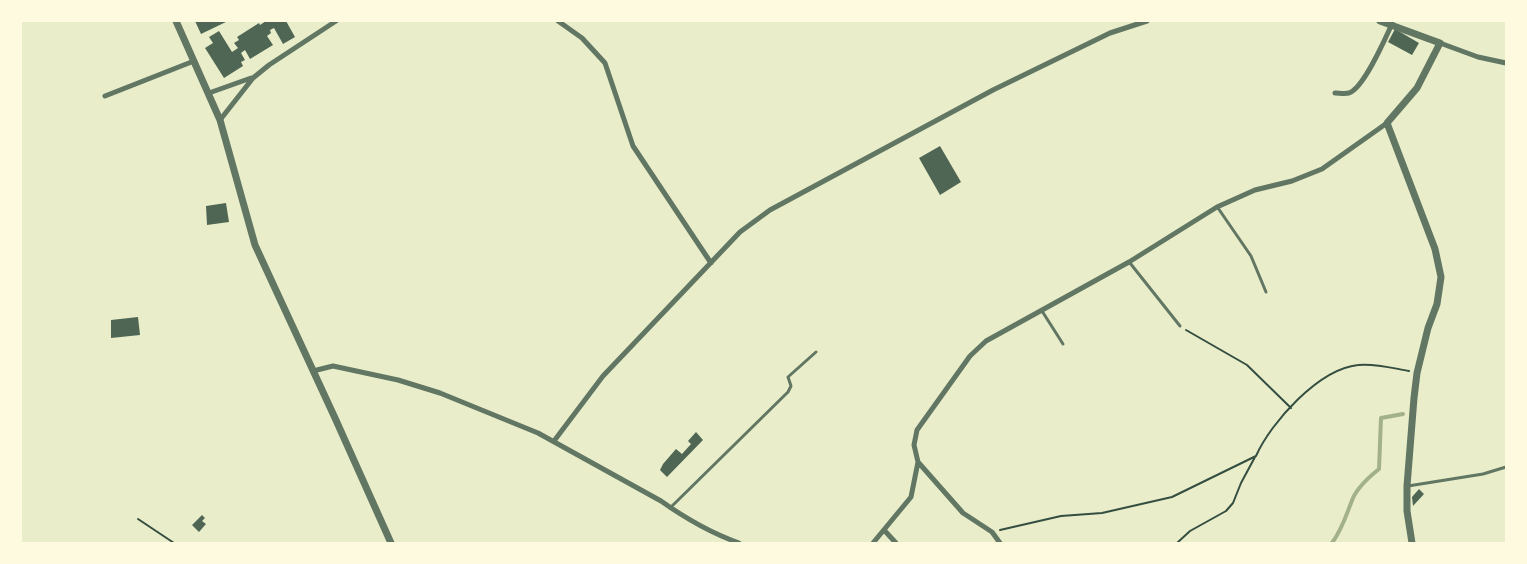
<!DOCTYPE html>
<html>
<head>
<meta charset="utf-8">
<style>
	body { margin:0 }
	#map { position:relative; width:1527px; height:564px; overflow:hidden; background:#e9edc9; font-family:"Nunito Sans",sans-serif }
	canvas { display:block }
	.frame { position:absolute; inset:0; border:22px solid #fefae0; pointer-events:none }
</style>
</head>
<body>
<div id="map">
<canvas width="1527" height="564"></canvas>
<div class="frame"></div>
</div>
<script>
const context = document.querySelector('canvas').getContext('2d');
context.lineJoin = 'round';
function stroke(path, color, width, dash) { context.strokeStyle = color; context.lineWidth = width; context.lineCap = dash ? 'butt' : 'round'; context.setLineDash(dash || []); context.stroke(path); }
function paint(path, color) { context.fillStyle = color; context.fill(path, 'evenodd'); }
stroke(new Path2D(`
	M1332,543c11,-15 14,-28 21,-45 5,-11 16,-21 26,-29l2,-51 22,-4`), '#a3b18a', 4);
paint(new Path2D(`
	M195,21h33l-27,13z
	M266,21h20l9,16 -12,7 -9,-16 -4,2 1,3 -4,3 6,9 -23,14 -5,-9 -4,3 4,7 -4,2 2,4 -19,12 -19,-30 8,-5 -4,-6 10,-6 13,21 6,-4 -4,-5 5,-3 -2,-3 22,-14 1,2z
	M1395,29l24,14 -7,12 -24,-13z
	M940,146l21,36 -21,13 -21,-37z
	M226,203l3,19 -22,3 -1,-19z
	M138,317l2,18 -29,3v-18z
	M696,432l7,8 -36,37 -7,-7 3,-6 13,-15 6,5 9,-10 -3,-3z
	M1419,489l5,5 -11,12 -1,-9z
	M202,515l3,3 -3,3 4,3 -7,8 -7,-7z`), '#4f6655');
stroke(new Path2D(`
	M1186,330l61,35 44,43
	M138,519l36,24
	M1000,530l61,-14 41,-3 70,-16 84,-41c15,-34 63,-87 102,-91 16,-2 34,3 51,6
	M197,543h10
	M1177,543l13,-12 36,-20 7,-8 8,-20 14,-26`), '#344e41', 2);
stroke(new Path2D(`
	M1218,208l33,48 15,36
	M1130,263l50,63
	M1042,311l21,33
	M1408,486l75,-12 23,-7
	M670,508l118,-116 3,-6 -3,-9 28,-25`), '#617663', 3);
stroke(new Path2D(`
	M558,21l24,17 23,25 28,83 78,117
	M1440,43l38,14 28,6
	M209,93l42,-15
	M1335,93c4,0 10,1 14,0 15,-5 36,-54 43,-69
	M105,96l89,-35
	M220,120l33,-42 16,-13 67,-44
	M313,371l20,-5 65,14 42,13 98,40 123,68c24,17 50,32 78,42
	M554,441l49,-65 137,-144 30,-22 223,-120 117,-57 37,-12
	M918,462l45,51 29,19 8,11
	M884,530l12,13
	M873,543l38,-46 7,-35 -4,-17 3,-15 53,-74 16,-15 143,-79 88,-55 38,-17 37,-9 30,-12 65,-46`), '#617663', 5);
stroke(new Path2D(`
	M176,21l44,99 35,125 80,173 56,125
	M1380,21l60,22 -23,45 -30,35 48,126 6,28 -4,27 -9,24 -11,45 -3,25 -7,88v25l5,32`), '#617663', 7);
</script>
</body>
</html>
